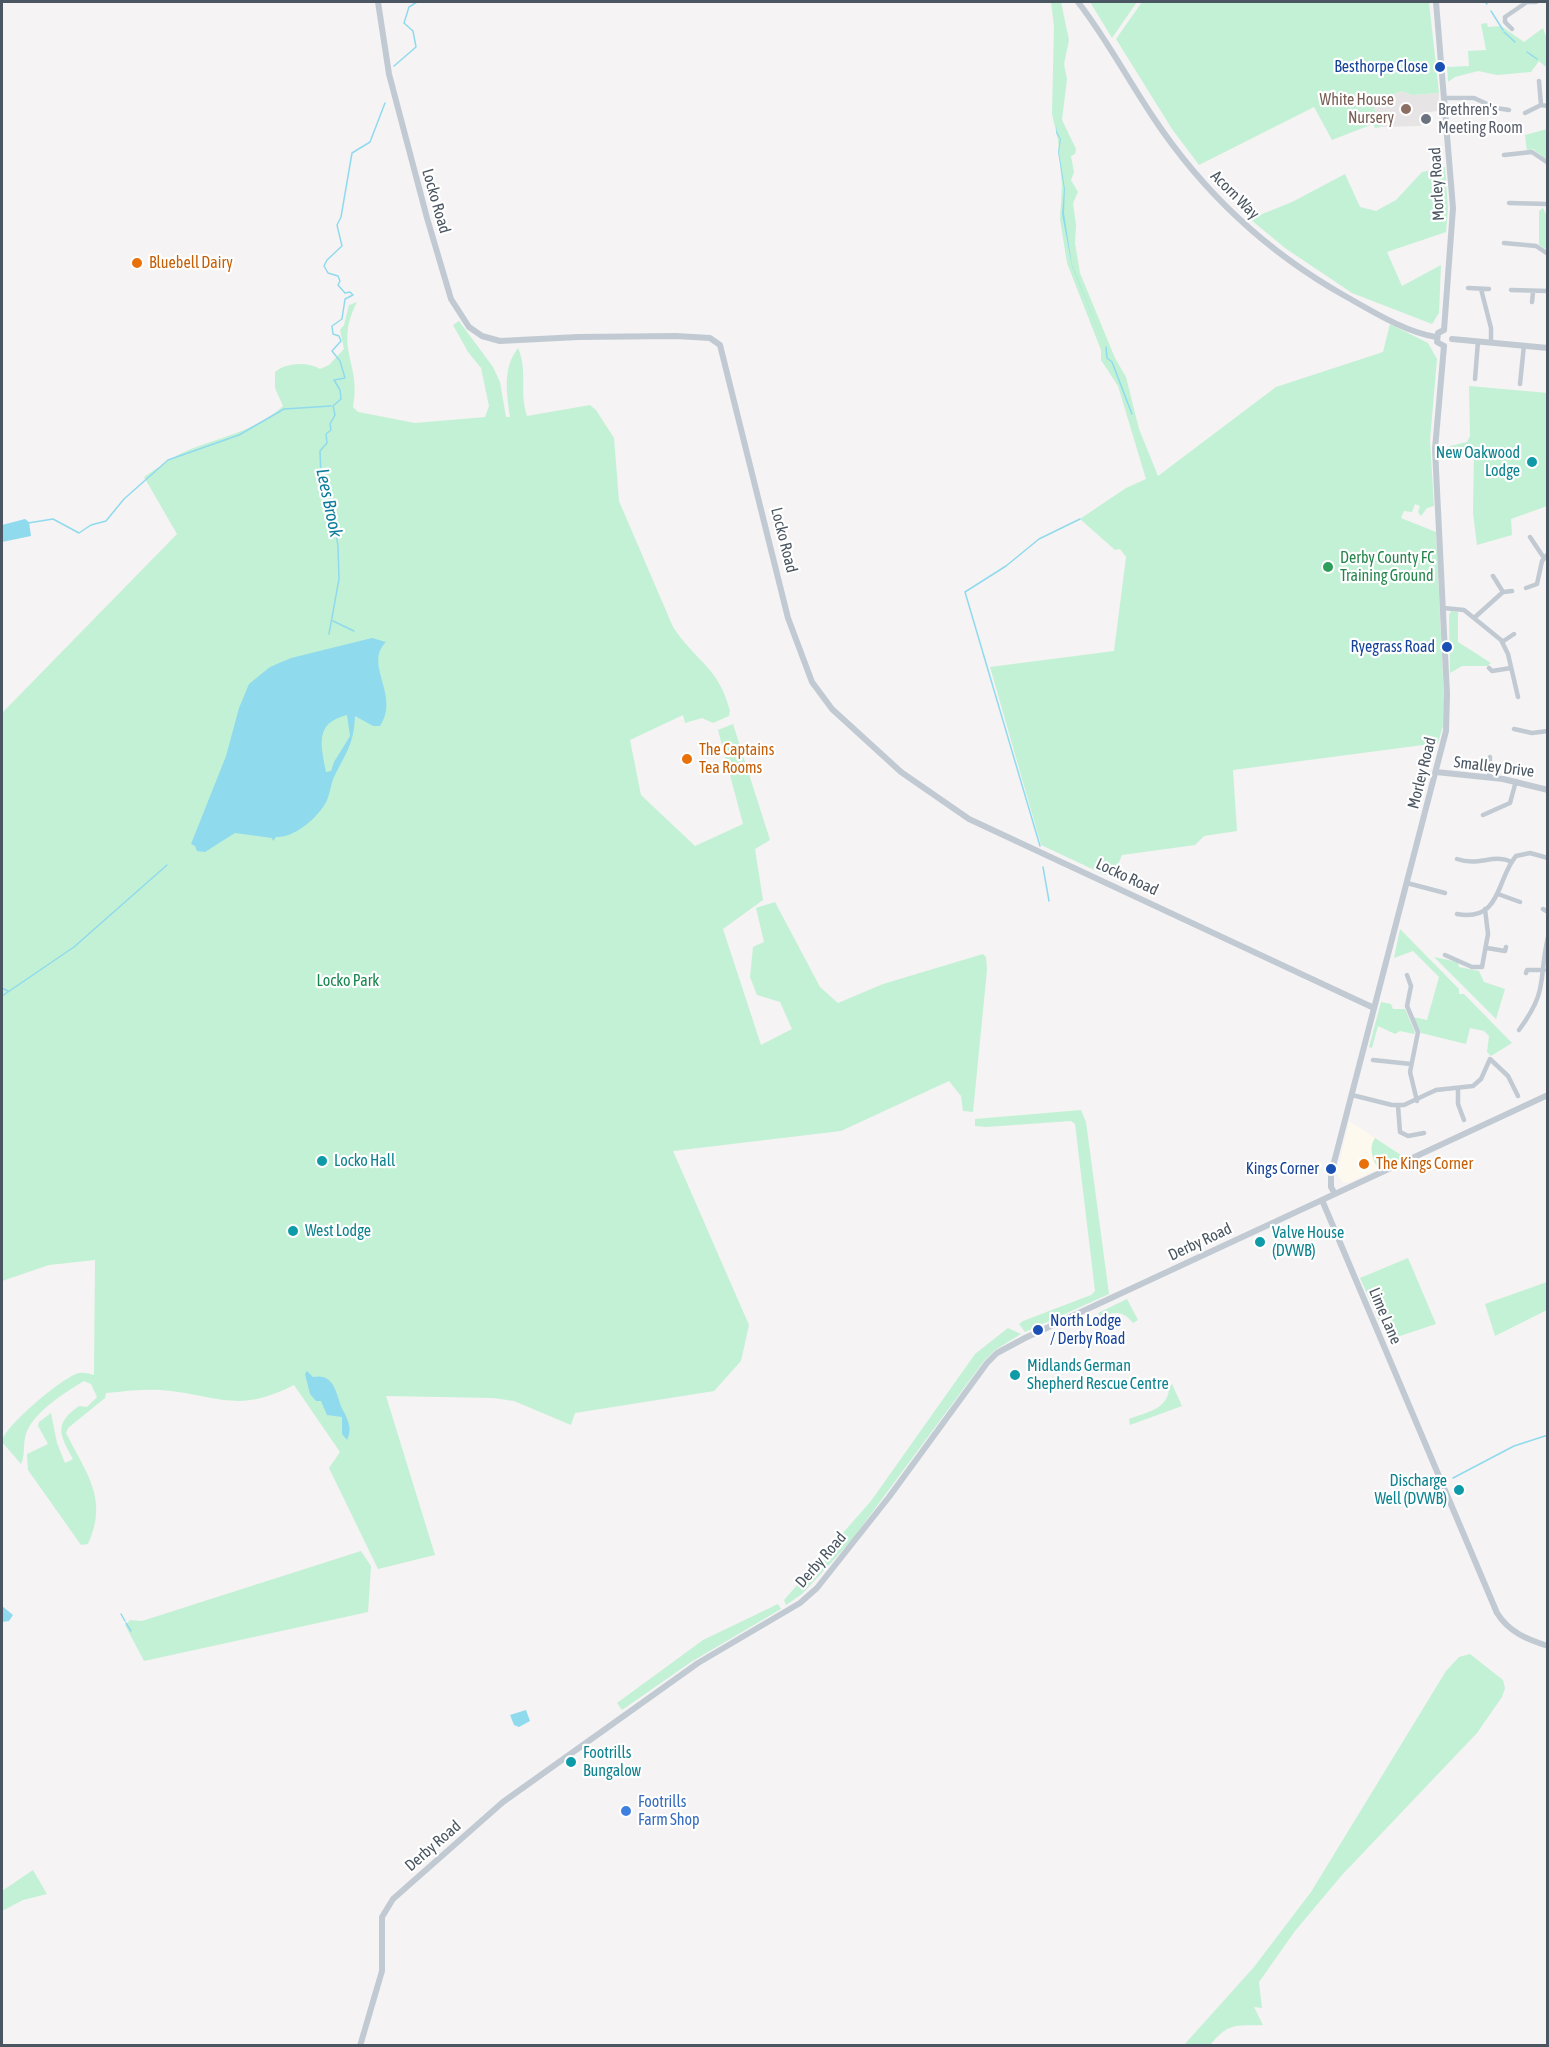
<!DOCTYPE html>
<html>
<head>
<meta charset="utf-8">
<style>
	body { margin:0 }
	#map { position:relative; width:1549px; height:2047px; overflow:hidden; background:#f5f3f3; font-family:"Asap Condensed",sans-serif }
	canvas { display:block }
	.frame { position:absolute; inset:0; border:3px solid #4a5661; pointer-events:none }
</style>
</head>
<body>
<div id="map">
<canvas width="1549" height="2047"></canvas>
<div class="frame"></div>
</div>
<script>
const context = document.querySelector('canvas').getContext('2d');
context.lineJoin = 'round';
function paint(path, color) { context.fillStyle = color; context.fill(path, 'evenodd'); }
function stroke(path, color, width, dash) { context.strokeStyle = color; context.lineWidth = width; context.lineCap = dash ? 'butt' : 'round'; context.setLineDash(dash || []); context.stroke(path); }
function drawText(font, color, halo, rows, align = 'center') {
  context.font = font + ' "Asap Condensed",sans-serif'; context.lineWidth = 4.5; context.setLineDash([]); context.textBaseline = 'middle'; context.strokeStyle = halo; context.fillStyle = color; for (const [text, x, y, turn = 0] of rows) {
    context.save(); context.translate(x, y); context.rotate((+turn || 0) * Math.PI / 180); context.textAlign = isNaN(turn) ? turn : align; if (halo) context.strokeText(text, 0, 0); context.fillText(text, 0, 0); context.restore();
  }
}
paint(new Path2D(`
	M1349,1121l55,36 -56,26 -6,-1 -5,-9z`), '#fdf9ef');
paint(new Path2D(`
	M1402,91l10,4 27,-2 -1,18 -15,2 -3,5 1,8 -40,1 -9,-25z`), '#e6e4e5');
paint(new Path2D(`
	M1051,2h10l8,38 -5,24 3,15 -5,41 14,29 -1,5 -4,2 3,16 -3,8 7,12 -5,11 3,22 -1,18 5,30 35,85 11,19 13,52 19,47 118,-89 107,-35 7,-28 38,19 9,16 -7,81 4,66 -7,2 -6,8 -3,-4 2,-6 -5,-2 -3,8 -8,-1 -3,7 35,14 9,187 -7,24 -205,27 4,61 -33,5 -9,9 -73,10 -5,12 -12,8 -64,-30 -51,-178 124,-16 12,-94 -6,-8 -5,1 -35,-31 46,-31 20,-9 -28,-93 -17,-26v-10l-34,-87 -7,-44 2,-33 -4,-46 -6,-26 2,-87z
	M1090,2h47l-25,36z
	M1142,2h287l10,91 -27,2 -10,-4 -30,11 9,25 -6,1 -2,-4 -41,16 -18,-33 -115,58 -27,-36 -56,-90z
	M1487,23l1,4 13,-1 23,16 19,-14 4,12v28l-8,-7 -8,11 -34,3 -19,-4 -23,6 -7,5 -1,-15 22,-1 -1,-15 18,-1 -5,-26z
	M1546,110h1v50l-14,-11 -6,2 -2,-16 22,-6z
	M1445,167l3,42 -2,23 -59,20 15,34 39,-21 -2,48 -7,11 -80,-31 -67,-45 -35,-29 42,-17 53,-28 15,33 16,4 20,-11 26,-28z
	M1543,208l4,8v34l-8,-5v-34z
	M357,302c-24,47 5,61 -4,105l5,5 57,11 70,-6 4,-11 -8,-38 -13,-16 -15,-27 6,-4 34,46 7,15 6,35h4c-3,-24 -8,-48 8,-69 10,23 1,44 9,68l63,-11 6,5 18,28 5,63 54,126c22,34 46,40 57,84l-1,5 -16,7 -11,-5 -17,5 -2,-8 -53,25 11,55 54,51 48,-22 -25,-94 15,-6 37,116 -15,9 8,51 -40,29 38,116 31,-16 -12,-27 -23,-7 -7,-18 3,-30 11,-5 -8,-34 19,-6 45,85 18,16 45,-19 100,-30 3,3 1,13 -14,142 -10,-1 -2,-15 -12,-15 -108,50 -168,20 76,174 -8,36 -27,30 -139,22 -4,12 -57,-24 -21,-3 -107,-2 49,159 -57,14 -49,-101 11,-16 -46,-67c-54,27 -69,13 -123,6 -22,-3 -43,0 -65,2l-1,5 -37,30 -2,5c20,40 43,66 22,111l-7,1 -53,-75 -1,-16 21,-10 -10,-18 1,-4 12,-9 6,30 8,20 8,-4c-13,-24 -20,-35 6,-53l8,1 10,-10 -6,-13 -7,-3c-20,12 -47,29 -57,50 -5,11 -1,23 -6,33l-19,-22c0,-14 62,-66 77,-69 5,-1 11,1 15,2l1,-115 -46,5 -47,16v-568l175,-179 -33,-57c11,-7 21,-15 32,-21 35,-18 77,-22 107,-50l-8,-18v-16c10,-9 32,-11 45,-3l9,-4 15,-16 -4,-19 4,-5 5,-20z
	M1469,386l79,7 -1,113 -36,13 1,16 -35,10 -4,-32 1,-62h-25l1,-5 17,-4 3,-6z
	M1451,611l7,1v30l33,21 -4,3h-25l-12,7 -1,-58z
	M1400,929l59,60v5h5l48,49 -21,13 -4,-4 2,-16 -5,-5 -14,-3 -4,16 -45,-11 -8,-16 14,3 12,-43 -26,-26 -19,7z
	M1434,957l24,5 1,5 20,4 5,11 21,7 -9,30z
	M1381,1002l10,2 2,5h12l10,23 -1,2 -14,-3 -5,3 -17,-8 -6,22 -3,-1z
	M1081,1110l5,12 23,172 -84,38 -6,-8 4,-3 68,-26 4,-4 -20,-167 -4,-3 -85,6 -11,-1v-7z
	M1375,1138l29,19 -26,12c-5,-10 -10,-21 -3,-31z
	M1408,1258l28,66 -48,16 -28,-62z
	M1547,1282v28l-52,26 -10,-32z
	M1127,1299l11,21 -5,3c-10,-13 -18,-11 -33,-7l-2,-3z
	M1008,1328l13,6 -26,16 -11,11 -133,180 -49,53 -16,11 -2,-5 87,-99 104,-147z
	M1172,1384l10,22 -52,19 -1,-6c18,-7 40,-10 40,-32z
	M361,1551l10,15 -3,46 -224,49 -19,-36 5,-5 12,1z
	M778,1604l3,5 -90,53 -69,48 -5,-7 86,-63z
	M1470,1654l33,26 2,8 -3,9 -25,36 -135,142 -47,56 -36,51 3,26 -8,-1 9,18c-28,1 -34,-3 -53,20h-26l70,-78 57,-75 135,-221 13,-14z
	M33,1870l14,24 -24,6 -21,11v-20z`), '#c3f1d5');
paint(new Path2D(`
	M1057,126v6l4,7 -2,13 6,37 -1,24 8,52 33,82 -33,-81 -10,-52 2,-25 -6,-37 2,-13 -4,-6z
	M25,519l4,3 2,14 -29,6v-17z
	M372,638l14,4c-23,22 15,54 -6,84h-7l-18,-10c-1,28 -9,37 -21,61 -4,9 -4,19 -9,27 -9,15 -31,34 -49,33l-3,4 -1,-3 -37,-5 -30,19 -8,-1 -2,-5 -4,-2 35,-88 13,-48 10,-24 21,-17 21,-9zM347,715l3,21 -16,26 -3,9 -5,1c-5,-27 -12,-49 21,-57z
	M307,1371l6,6c24,-5 23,22 31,35 5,10 8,18 3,28l-5,-6v-17l-15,-2 -6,-14h-5l-6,-7 -5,-20z
	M2,1606l11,9 -4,6 -7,1z
	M526,1710l4,11 -11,6 -5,-2 -4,-10z`), '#90daee');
stroke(new Path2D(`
	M1485,2l2,2
	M1491,11l12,19
	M1504,32l11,10
	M1527,52l10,7
	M394,66l22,-19 -3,-16 -9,-8 5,-16 8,-5
	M1106,347l1,11 5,4 20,52
	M28,523l25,-4 26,14 12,-8 15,-4 18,-22 44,-39 71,-25 45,-26 47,-3
	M333,621l21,10
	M329,634l10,-55 -1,-33 -9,-55 -8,-12 -1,-28 7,-8 -1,-9 5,-4 -1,-6 5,-9 -2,-9 8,-7 -1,-9 -6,-10 11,-2 -5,-17 -8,-10 9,-10 -2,-5 -6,-2 -1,-8 10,-7 3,-20 8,-4 -3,-3 -5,1 -7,-8 2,-4 -2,-5 -10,-3 -4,-7 3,-6 15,-14 -5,-21 4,-8 11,-64 18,-11 15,-39
	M1040,846l-75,-254 41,-26 33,-27 41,-20
	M1043,867l6,34
	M2,988l6,3
	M2,996l72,-49 93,-82
	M1453,1478l61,-32 34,-11
	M121,1614l4,7
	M126,1623l5,8`), '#90daee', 1.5);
stroke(new Path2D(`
	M1529,2h7
	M1512,29l-7,-7v-5l22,-15
	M1539,81l2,24 7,1
	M1444,98h30l22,10 13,2
	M1525,113l16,-8
	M1504,155l28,-3 16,11
	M1509,203l39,1
	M1504,243l32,3 12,8
	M1468,288l21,1
	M1481,289l10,39v14
	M1511,290l37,1
	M1532,302l1,-10
	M1475,379l3,-38
	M1520,384l4,-39
	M1530,537l14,21
	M1493,576l10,16
	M1526,588l11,-4 5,-23 6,-7
	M1443,608l21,2 37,30 7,14 10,43
	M1474,618l29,-26 9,-1
	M1502,642l12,-8
	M1489,668l3,3 19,-3
	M1514,729l18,4 16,-2
	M1489,777l1,-20
	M1483,815l27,-12 6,-22
	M1457,859c22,8 36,-6 55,3
	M1407,883l38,10
	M1498,894l22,8
	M1543,909l5,3
	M1457,914c45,8 39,-35 59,-58l14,-3 18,5
	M1487,948l18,3 1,-4
	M1445,955l27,12h10l6,-33 -3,-25
	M1526,973l1,-3h17
	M1407,975l4,11 -4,20 11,26 -8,40 7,29
	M1519,1030c30,-41 19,-49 29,-93
	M1373,1060l38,4
	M1458,1089v15l6,16
	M1352,1095l40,10h12l32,-15 37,-4 8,-7 9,-20 18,17 10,20
	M1398,1106l2,26 8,4 16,-3`), '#c1cad2', 4.5);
stroke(new Path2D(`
	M378,2l11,72 38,144 24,81 18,28 13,9 18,5 78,-4 98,-1 34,2 10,7 68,273 24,64 20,27 69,63 68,47 405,189
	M1078,2c28,36 49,76 75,115 49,74 114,135 192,179 27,15 60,36 91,41
	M1436,2l17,206 -9,122
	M1444,330l-6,3 -1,9 7,4
	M1452,339l96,9
	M1436,772l67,7 45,11
	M1335,1194l-4,-7v-13l115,-443 1,-37 -12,-245 9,-103
	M1322,1200l175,413c12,19 29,26 51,33
	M360,2046l22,-75v-54l11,-18 110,-97 195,-139 102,-60 17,-15 72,-91 98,-134 10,-10 28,-15 523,-243`), '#c1cad2', 6);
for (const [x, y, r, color] of [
	[1440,67,6,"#1a4fb4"],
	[1406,109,6,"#8d6e63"],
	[1426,119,6,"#6b7280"],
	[137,263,6,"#e8710a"],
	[1532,462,6,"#0f9aa8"],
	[1328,567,6,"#2e9e5b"],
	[1447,647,6,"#1a4fb4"],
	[687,759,6,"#e8710a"],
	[322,1161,6,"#0f9aa8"],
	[1364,1164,6,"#e8710a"],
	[1331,1169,6,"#1a4fb4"],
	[293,1231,6,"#0f9aa8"],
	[1260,1242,6,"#0f9aa8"],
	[1038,1330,6,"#1a4fb4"],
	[1015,1375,6,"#0f9aa8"],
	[1459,1490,6,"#0f9aa8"],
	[571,1762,6,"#0f9aa8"],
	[626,1811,6,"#3f7fe0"]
]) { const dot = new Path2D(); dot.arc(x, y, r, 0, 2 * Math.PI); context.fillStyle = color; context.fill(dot); stroke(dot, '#fff', 2); }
drawText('16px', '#164399', '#fff', [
	["Besthorpe Close",1428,67],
	["Ryegrass Road",1435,647],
	["Kings Corner",1319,1169],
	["North Lodge",1050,1321,"left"],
	["/ Derby Road",1050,1339,"left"]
], 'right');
drawText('16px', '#785e54', '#fff', [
	["White House",1394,100],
	["Nursery",1394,118]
], 'right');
drawText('16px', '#5b616d', '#fff', [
	["Brethren's",1438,110],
	["Meeting Room",1438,128]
], 'left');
drawText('16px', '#4a5661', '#fff', [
	["Morley Road",1437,184,-93],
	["Acorn Way",1235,195,45],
	["Locko Road",436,201,74],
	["Locko Road",784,540,76],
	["Smalley Drive",1494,767,7],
	["Morley Road",1422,773,-76],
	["Locko Road",1127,877,25],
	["Derby Road",1200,1242,-25],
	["Lime Lane",1385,1316,67],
	["Derby Road",821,1560,-49],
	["Derby Road",433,1846,-41]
]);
drawText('16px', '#c56008', '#fff', [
	["Bluebell Dairy",149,263],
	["The Captains",699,750],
	["Tea Rooms",699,768],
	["The Kings Corner",1376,1164]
], 'left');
drawText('16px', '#0d838f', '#fff', [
	["New Oakwood",1520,453,"right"],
	["Lodge",1520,471,"right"],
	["Locko Hall",334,1161],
	["West Lodge",305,1231],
	["Valve House",1272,1233],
	["(DVWB)",1272,1251],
	["Midlands German",1027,1366],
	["Shepherd Rescue Centre",1027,1384],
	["Discharge",1447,1481,"right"],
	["Well (DVWB)",1447,1499,"right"],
	["Footrills",583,1753],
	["Bungalow",583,1771]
], 'left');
drawText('16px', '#27864d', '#fff', [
	["Derby County FC",1340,558],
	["Training Ground",1340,576]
], 'left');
drawText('16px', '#17864f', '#fff', [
	["Locko Park",348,981]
]);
drawText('16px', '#366cbe', '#fff', [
	["Footrills",638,1802],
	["Farm Shop",638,1820]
], 'left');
drawText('italic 18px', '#0c7c9b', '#fff', [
	["Lees Brook",329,503,78]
]);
</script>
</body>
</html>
